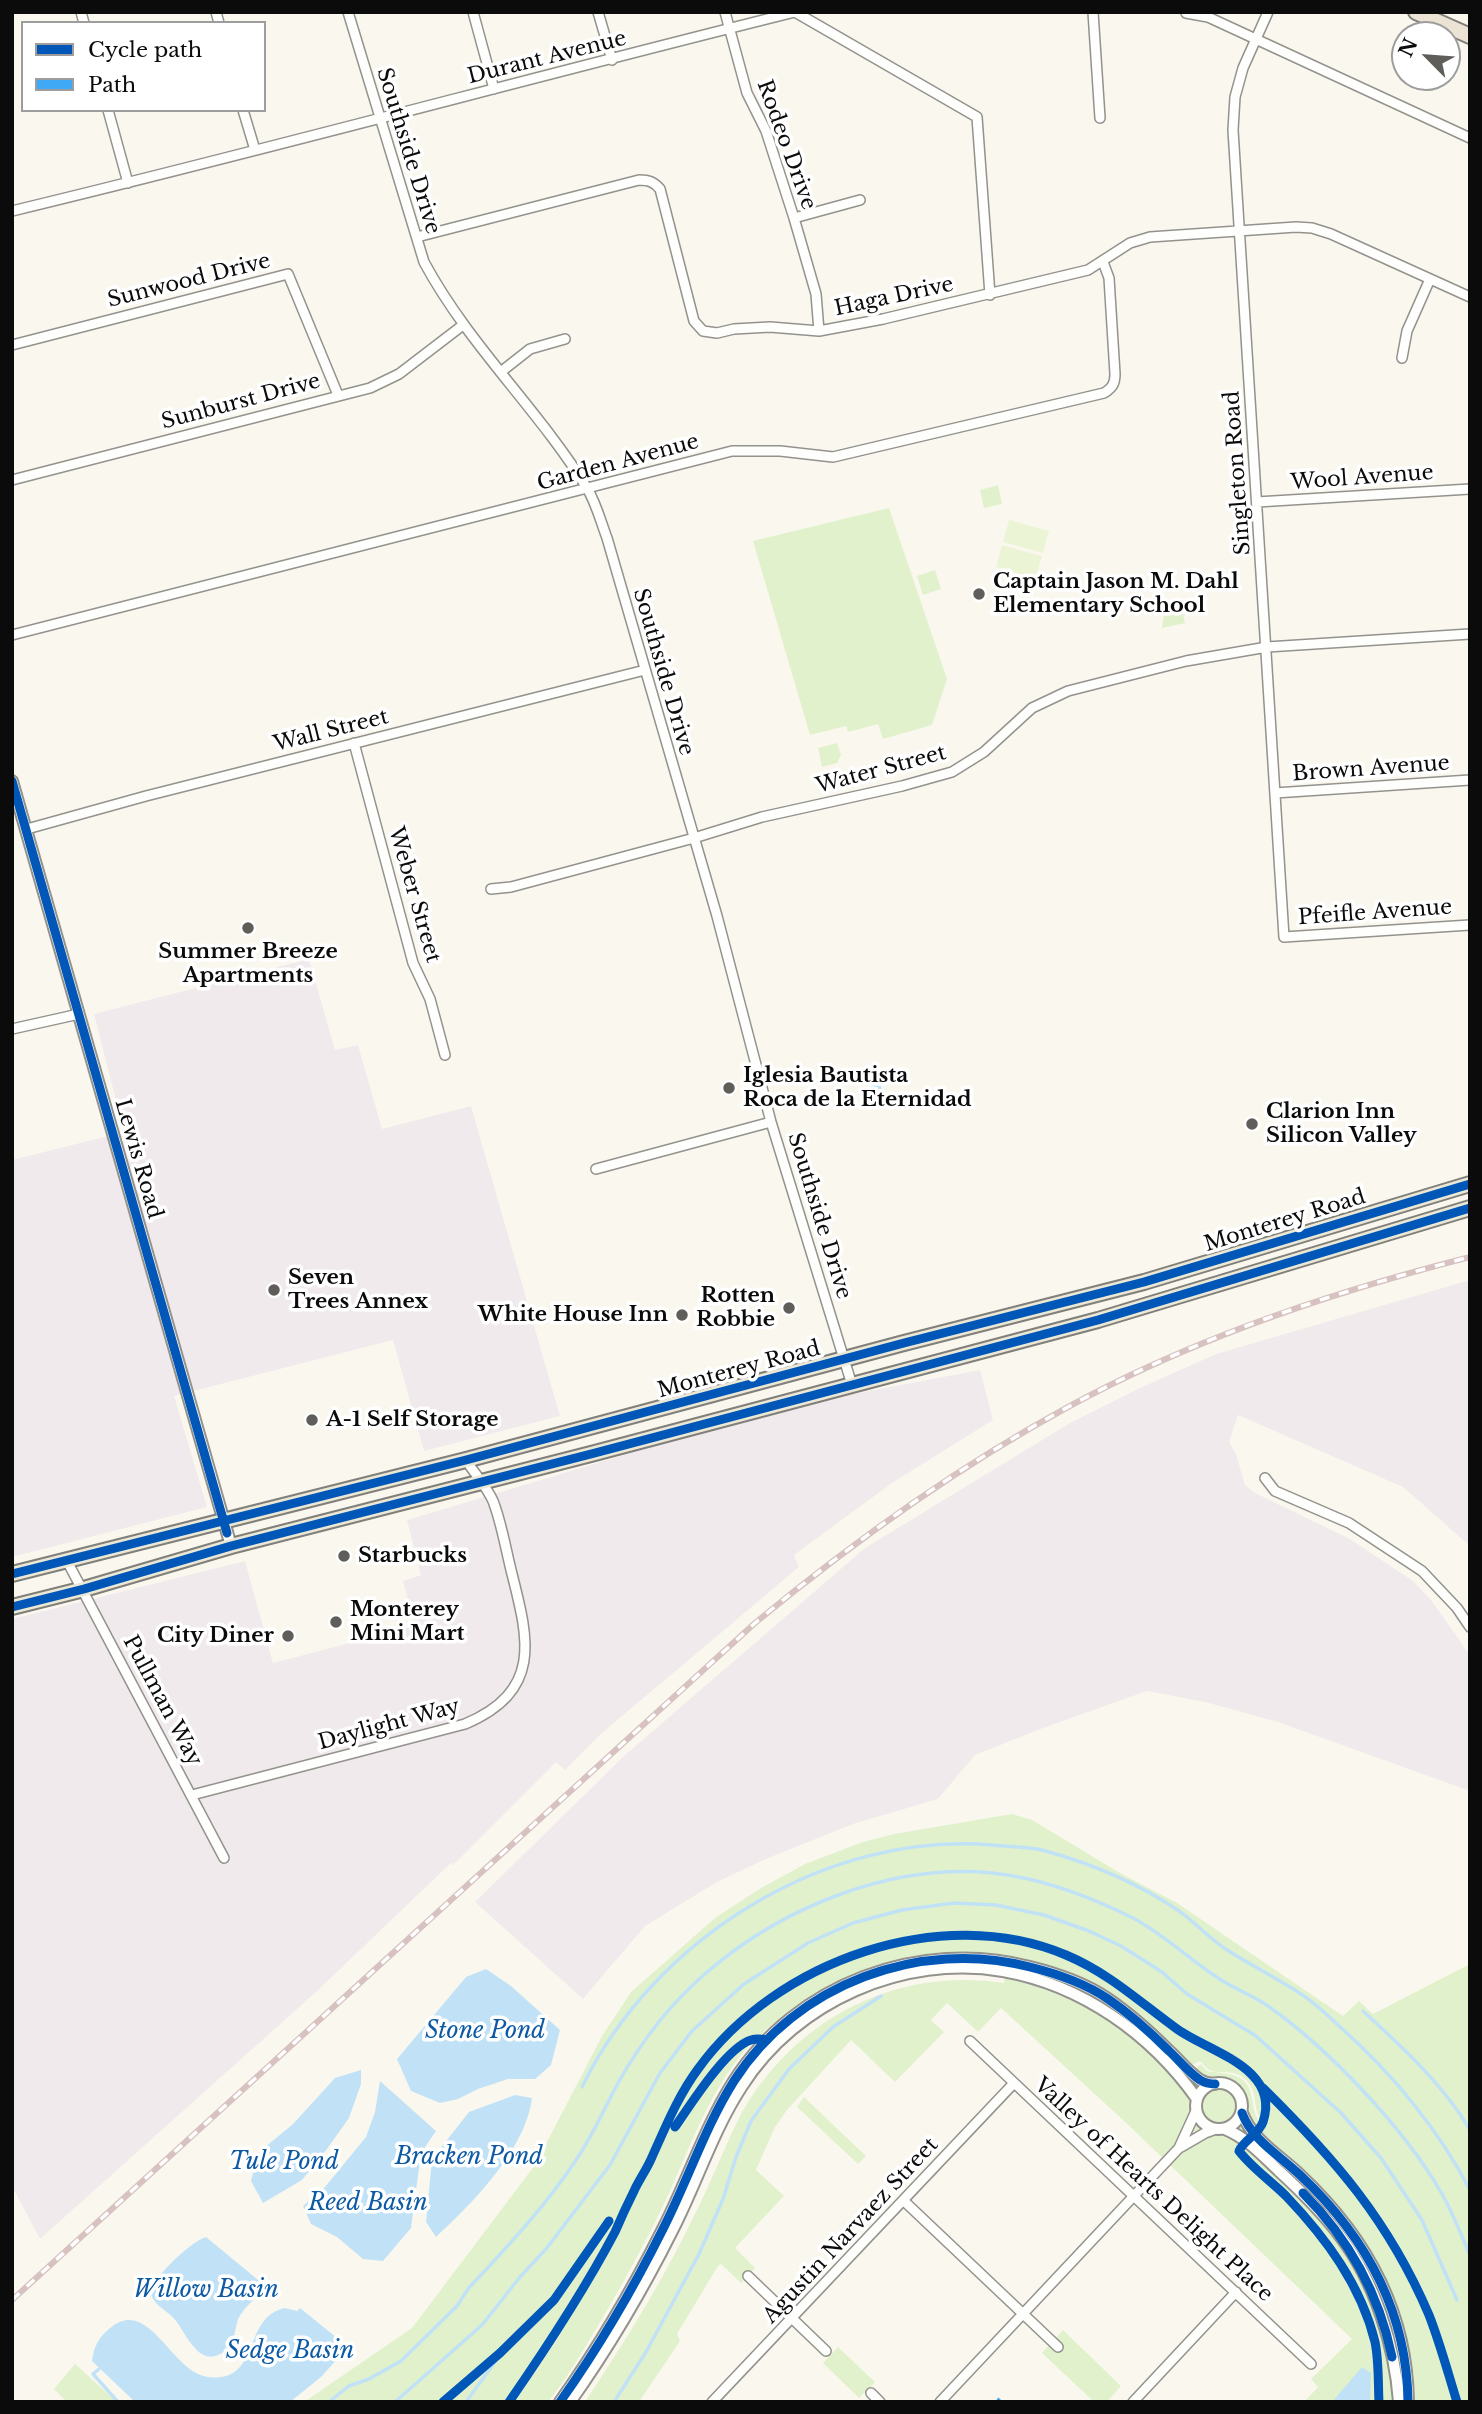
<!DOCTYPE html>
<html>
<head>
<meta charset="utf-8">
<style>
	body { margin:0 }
	#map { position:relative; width:1482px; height:2414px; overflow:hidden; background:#faf8ee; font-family:"Libre Baskerville",serif }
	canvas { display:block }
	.frame { position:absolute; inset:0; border:14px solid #0b0b0b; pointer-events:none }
	.legend { position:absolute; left:21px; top:21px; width:245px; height:91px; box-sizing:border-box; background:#fff; border:2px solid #9d9d9d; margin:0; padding:9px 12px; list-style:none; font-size:21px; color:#0b0b0b }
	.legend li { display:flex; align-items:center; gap:14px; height:35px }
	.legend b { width:35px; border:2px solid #9d9d9d }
	.north { position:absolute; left:1391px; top:21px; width:70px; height:70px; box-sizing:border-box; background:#fff; border:2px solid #9d9d9d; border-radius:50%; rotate:295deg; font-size:19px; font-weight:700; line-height:28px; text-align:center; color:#0b0b0b }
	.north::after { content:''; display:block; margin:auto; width:24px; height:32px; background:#5f5e5a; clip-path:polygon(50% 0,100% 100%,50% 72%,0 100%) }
</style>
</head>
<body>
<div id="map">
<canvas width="1482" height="2414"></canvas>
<div class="frame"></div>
<ul class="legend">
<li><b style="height:9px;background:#0057b8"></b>Cycle path</li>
<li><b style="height:9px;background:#3fa9f5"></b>Path</li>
</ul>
<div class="north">N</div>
</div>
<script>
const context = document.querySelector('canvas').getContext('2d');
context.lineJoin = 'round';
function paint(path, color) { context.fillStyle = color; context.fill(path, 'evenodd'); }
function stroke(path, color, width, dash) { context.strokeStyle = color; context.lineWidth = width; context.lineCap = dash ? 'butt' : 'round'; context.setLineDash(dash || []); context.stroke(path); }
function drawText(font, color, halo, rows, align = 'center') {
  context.font = font + ' "Libre Baskerville",serif'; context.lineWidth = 7; context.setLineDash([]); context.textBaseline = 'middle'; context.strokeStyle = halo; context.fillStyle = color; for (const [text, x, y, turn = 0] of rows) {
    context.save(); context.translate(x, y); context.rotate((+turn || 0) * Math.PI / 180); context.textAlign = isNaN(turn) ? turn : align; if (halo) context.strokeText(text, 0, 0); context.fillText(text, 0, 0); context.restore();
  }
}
paint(new Path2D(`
	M309,959l26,91 23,-5 24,84 89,-23 89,310 -136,35 -31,-111 -219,56 33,111 -195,50v-397l112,-28 -30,-118z
	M1470,1280v266l-67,-59 -165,-72 -9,27 7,12 9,31 10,8 95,46 63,42 18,19 39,55v136l-192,-69 -73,-20 -58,-11 -104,37 -68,27 -37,44 -85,25 -85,34 -51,24 -72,44 -62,73 -108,-97 149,-146 241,-208 205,-125 72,-36 74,-33z
	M980,1370l13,50 -101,63 -98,72 5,12 -197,166 -37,37 -9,-8 -103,103 -2,-2 -135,129 -276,247 -28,-53v-567l233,-58 28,102 142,-37 -12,-45 18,-6 -14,-55 377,-113z`), '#f1eaec');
paint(new Path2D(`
	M998,485l4,19 -18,4 -4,-18z
	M889,508l58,171 -15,46 -49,14 -5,-15 -30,8 -2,-6 -36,9 -57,-194z
	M935,570l6,19 -18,6 -6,-19z
	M1182,609l3,14 -23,5 2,-15z
	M837,743l4,12 -4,8 -15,4 -4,-19z
	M1012,1814l20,6 88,53 57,30 166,113 16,-15 14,13 97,-50v438h-55c0,-73 -35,-149 -82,-202 -22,-25 -47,-46 -71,-68l4,-7c-17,-15 -5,-30 -20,-45 -12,-13 -29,-4 -38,-11 -3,-2 -5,-6 -8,-8l-8,4c-27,-25 -53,-54 -85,-72 -105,-59 -222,-53 -319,19 -18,14 -36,28 -50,47 -30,39 -48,87 -68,132 -22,48 -48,94 -75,140 -15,24 -29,49 -47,71h-244l108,-74 123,-163 67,-129 29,-44 84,-74 46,-30 44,-24 58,-22 31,-8z
	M1005,1978c46,11 85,28 122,57 19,14 35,32 53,47l21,-18 6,7c9,2 19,1 29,5 23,9 11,35 26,48l-15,17 69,65 56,87 27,109h-95l14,-15 -7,-8 41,-40 -229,-219 -122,-112 -23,24 -31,-29 -16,17 13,12 -49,50 -44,-42 -64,70 -12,17 -19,43 28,26 -49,52 20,20 -14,15 -20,-19 -3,2 -41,68 3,7 -41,61h-54c35,-53 69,-107 98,-164 11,-22 22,-44 32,-67 10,-22 19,-46 32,-67 55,-89 153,-137 257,-121z
	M804,2097l62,59 -8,8 -61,-57z
	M1063,2330l58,56 -14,16h-13l-52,-49z
	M838,2347l37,35 -16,16 -36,-35z
	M75,2364l42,38h-50l-13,-13z`), '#e1f1cc');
paint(new Path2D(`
	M1009,520l40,11 -6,22 -40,-11z
	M1002,545l40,11 -7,23 -39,-12z`), '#ebf5d6');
paint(new Path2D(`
	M878,1076l6,21 -9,2 -6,-21z
	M486,1969l25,17 49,44 -9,35 -16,14h-27l-30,10 -20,10 -18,4 -29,-12 -14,-32 69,-82z
	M361,2070v14l-12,34 -22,31 -25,31 -39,23 -12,-22 7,-28 35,-29 42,-46z
	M380,2081l56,50 -15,22 -10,75 -28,33 -20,-2 -26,-22 -26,-13 -8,-18 22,-19 41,-50 9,-25z
	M515,2095l17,3c-6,51 -60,106 -96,139l-10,-15 6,-63 37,-47z
	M206,2237l57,47c-5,15 -18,21 -25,35 -2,7 -3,14 -5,21 -3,7 -8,12 -15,15 -20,9 -32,-21 -42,-34 -6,-9 -23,-16 -25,-27 -2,-14 42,-54 55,-57z
	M285,2308l12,3 3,-3 37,30 2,19 -18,20 -31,25h-155l-43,-41c2,-14 6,-23 17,-32 40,-35 62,44 99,48 54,7 33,-60 77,-69z
	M1362,2367l9,6 -1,29h-38z`), '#c1e2f6');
stroke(new Path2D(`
	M1363,2011c39,36 80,73 107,119
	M582,2087c72,-148 243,-256 410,-242 16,2 34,1 50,5 48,13 96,33 137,61 17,12 31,28 48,39 25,16 52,29 77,46 12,8 23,19 34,29 54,48 98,100 132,165
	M99,2369l-6,5 25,28
	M329,2402l20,-16 20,-7 32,-18 56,-55 11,-17c38,-41 77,-82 108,-129 17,-25 28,-51 42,-77 23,-41 53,-80 88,-110 76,-66 185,-110 286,-100 49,5 97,23 141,45 30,16 54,39 82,58 17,12 37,19 53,30 61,43 137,123 174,188 11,19 19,41 28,61
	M395,2402l87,-77 38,-48 26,-28 64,-84 50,-92 32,-42 52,-47 64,-41 45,-20 49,-13 52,-7 42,2 48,10 45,16 32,15 41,26 25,22 69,42 85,77 40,45 41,62 35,80
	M466,2402l29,-40
	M614,2402l32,-50 53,-98 24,-55 13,-42 15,-36 38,-52 44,-42 48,-31`), '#c1e2f6', 3.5);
const minor = new Path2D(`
	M81,12l3,11
	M216,12l3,11
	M348,12l76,250c44,82 114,147 163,226 9,15 14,34 20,50l110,378 54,206 81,263
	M473,12l21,77
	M598,12l14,48
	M725,12l22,81 19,38 28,87 22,76 3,37
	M1093,12l7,106
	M1268,12l-25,56 -8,29 -2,33 51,807 186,-12
	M1186,13l22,4 262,121
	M108,110l20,73
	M243,110l12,40
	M12,211c262,-63 521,-134 783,-199l182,105 13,178
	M794,218l66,-18
	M417,237l222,-57c10,0 15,2 21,9l34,132 9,10 14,2 17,-4 36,-2 49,4 64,-12 205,-49 42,-27 20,-6 146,-10 16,1 19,6 139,63
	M12,345l276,-71 50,121
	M1402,358l5,-27 23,-52
	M502,371l28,-22 35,-10
	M12,480l358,-92 29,-14 64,-49
	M1257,502l213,-13
	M12,635l720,-184h48l53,6 271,-64c8,-5 11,-9 11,-19l-6,-96 -6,-16
	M354,743l59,220 17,36 15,56
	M1275,793l195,-13
	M27,829l119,-33 499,-126
	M491,889l20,-2 183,-49 68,-21 140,-31 50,-14 32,-20 48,-44 36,-17 118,-30 81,-14 203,-13
	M12,1029l67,-15
	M596,1169l175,-47
	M1265,1478l10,13 74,32 73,48 35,37 13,19
	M67,1561l157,297
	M192,1795l273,-71c77,-33 64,-83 47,-150 -6,-23 -10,-50 -19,-73 -6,-14 -19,-28 -27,-41
	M970,2041l341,323
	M1181,2147l24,-14 11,-4
	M904,2201l154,146
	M748,2276l78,75
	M871,2393l9,9
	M712,2402l302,-319
	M940,2402l239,-254 17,-37
	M1133,2402l103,-110`);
const tertiary = new Path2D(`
	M12,781l219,765
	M1196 2106a23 23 0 1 1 46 0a23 23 0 1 1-46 0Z
	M1242,2113c10,27 37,42 58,62 65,61 107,135 108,227
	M1225,2129c22,9 37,26 54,42 23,21 44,42 62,66 34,45 54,109 58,165
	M560,2402c39,-55 73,-113 103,-173 25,-49 42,-102 71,-148 62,-97 186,-143 296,-114 28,7 55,16 78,32 22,15 42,33 61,52 10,9 19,21 31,29 5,3 9,4 15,4
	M570,2402c39,-55 73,-113 103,-173 24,-47 40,-99 69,-143 54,-85 162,-132 261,-115 79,14 148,63 194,128`);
const primary = new Path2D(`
	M12,1574l454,-114 438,-117 240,-61 326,-98
	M12,1607l72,-18 147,-43 360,-92 507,-134 372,-112`);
const trunk = new Path2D(`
	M1416,12l54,24`);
stroke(minor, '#93928d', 12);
stroke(tertiary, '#93928d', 14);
stroke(primary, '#807f7a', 18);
stroke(trunk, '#807f7a', 18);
stroke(minor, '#fefefc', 9);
stroke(tertiary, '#fefefc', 10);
stroke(primary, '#ece8d6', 14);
stroke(trunk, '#ebe3d4', 14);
const rail = new Path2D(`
	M12,2300l743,-677c98,-81 201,-155 313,-216 126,-69 264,-115 402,-150`);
stroke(rail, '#d7c2c1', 6);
stroke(rail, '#fff', 3.5, [10]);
stroke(new Path2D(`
	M999,2402l2,-2`), '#3fa9f5', 7, [14, 7]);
stroke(new Path2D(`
	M12,781l215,752
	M12,1574l454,-114 438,-117 240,-61 326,-98
	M12,1607l72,-18 147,-43 360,-92 507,-134 372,-112
	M1263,2088c72,71 126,133 166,227 11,28 19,58 28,87
	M1242,2113c10,27 37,42 58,62 65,61 107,135 108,227
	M675,2127c16,-23 51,-79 76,-87 6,-2 11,-1 16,0
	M1303,2193c45,45 76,101 89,164
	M443,2402l57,-49 54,-53 55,-79
	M509,2402c38,-55 75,-111 106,-170 6,-14 12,-27 19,-41 5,-11 13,-22 18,-34 14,-31 26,-61 46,-88 78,-108 243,-167 368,-114 43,18 75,48 111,74 32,23 104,39 86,93 -4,12 -19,18 -24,29 13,17 32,30 47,45 40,42 75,89 89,146 4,19 3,41 4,60
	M560,2402c39,-55 73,-113 103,-173 25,-49 42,-102 71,-148 62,-97 186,-143 296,-114 28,7 55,16 78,32 22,15 42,33 61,52 10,9 19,21 31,29 5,3 9,4 15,4`), '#0057b8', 9);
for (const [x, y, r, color] of [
	[979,594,7,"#5f5e5a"],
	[248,928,7,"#5f5e5a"],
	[729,1088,7,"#5f5e5a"],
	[1252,1124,7,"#5f5e5a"],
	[274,1290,7,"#5f5e5a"],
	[789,1308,7,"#5f5e5a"],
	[682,1315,7,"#5f5e5a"],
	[312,1420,7,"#5f5e5a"],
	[344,1556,7,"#5f5e5a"],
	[336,1622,7,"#5f5e5a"],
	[288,1636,7,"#5f5e5a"]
]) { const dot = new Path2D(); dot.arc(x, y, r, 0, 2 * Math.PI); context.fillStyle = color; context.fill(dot); stroke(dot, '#fff', 2.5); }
drawText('21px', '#0b0b0b', '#fff', [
	["Durant Avenue",547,58,-14],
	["Rodeo Drive",786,145,70],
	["Southside Drive",408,151,73],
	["Sunwood Drive",189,281,-14],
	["Haga Drive",894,297,-12],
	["Sunburst Drive",241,402,-15],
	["Garden Avenue",618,463,-15],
	["Singleton Road",1238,473,-94],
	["Wool Avenue",1362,478,-4],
	["Southside Drive",663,672,74],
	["Wall Street",331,731,-14],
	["Brown Avenue",1371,769,-4],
	["Water Street",881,770,-15],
	["Weber Street",414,895,74],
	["Pfeifle Avenue",1375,913,-4],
	["Lewis Road",138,1159,74],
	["Southside Drive",819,1216,73],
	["Monterey Road",1285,1221,-17],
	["Monterey Road",739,1370,-15],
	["Pullman Way",162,1701,62],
	["Daylight Way",389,1725,-15],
	["Valley of Hearts Delight Place",1153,2190,43],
	["Agustin Narvaez Street",851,2231,-47]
]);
drawText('bold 21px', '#0b0b0b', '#fff', [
	["Captain Jason M. Dahl",993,582],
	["Elementary School",993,606],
	["Summer Breeze",248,952,"center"],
	["Apartments",248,976,"center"],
	["Iglesia Bautista",743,1076],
	["Roca de la Eternidad",743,1100],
	["Clarion Inn",1266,1112],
	["Silicon Valley",1266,1136],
	["Seven",288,1278],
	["Trees Annex",288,1302],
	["Rotten",775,1296,"right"],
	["Robbie",775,1320,"right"],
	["White House Inn",668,1315,"right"],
	["A-1 Self Storage",326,1420],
	["Starbucks",358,1556],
	["Monterey",350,1610],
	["Mini Mart",350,1634],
	["City Diner",274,1636,"right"]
], 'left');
drawText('italic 23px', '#0d5aa4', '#fff', [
	["Stone Pond",485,2032],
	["Bracken Pond",469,2158],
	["Tule Pond",284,2163],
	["Reed Basin",368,2204],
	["Willow Basin",206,2291],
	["Sedge Basin",290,2352]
]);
</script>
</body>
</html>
